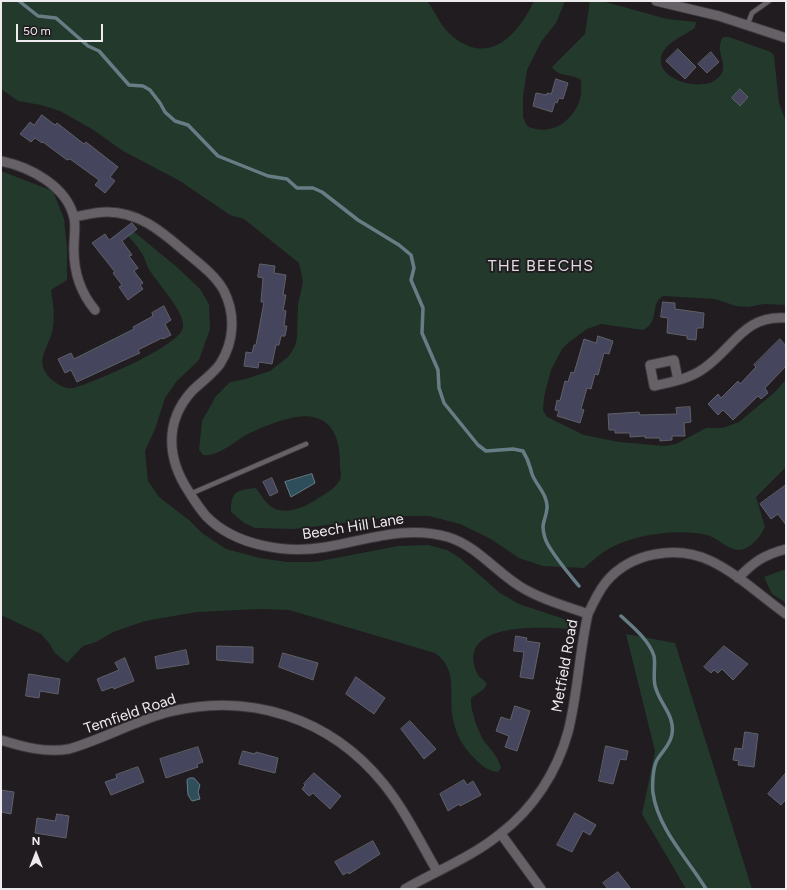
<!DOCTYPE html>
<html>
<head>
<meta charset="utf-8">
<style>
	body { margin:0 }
	#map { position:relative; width:787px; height:890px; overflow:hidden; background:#201c20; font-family:Figtree,sans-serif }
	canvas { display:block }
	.frame { position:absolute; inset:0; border:2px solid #eeebee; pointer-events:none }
	.north { position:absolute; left:16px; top:834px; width:40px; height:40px; -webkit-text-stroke:3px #201c20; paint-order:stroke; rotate:0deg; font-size:11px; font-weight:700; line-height:16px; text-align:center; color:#eeebee }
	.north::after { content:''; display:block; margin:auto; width:14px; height:18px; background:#eeebee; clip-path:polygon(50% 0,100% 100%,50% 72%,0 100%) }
	.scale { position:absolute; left:16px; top:24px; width:87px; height:18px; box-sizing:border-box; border:2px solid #eeebee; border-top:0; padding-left:5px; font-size:12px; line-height:14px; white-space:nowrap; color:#eeebee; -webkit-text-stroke:3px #201c20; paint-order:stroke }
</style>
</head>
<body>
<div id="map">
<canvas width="787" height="890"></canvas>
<div class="frame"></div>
<div class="north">N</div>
<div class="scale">50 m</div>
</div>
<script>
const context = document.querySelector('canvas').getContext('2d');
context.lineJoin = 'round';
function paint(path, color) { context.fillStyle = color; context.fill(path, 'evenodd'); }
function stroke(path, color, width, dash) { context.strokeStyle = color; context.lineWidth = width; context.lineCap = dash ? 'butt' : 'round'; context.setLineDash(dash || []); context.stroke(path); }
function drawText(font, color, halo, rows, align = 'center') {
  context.font = font + ' Figtree,sans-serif'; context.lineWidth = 4; context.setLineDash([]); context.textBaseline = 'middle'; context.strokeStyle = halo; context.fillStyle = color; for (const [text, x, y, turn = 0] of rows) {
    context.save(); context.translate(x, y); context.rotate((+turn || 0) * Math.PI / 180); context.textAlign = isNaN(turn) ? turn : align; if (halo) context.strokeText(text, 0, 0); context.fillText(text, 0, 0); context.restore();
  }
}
paint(new Path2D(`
	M1,1h426c9,11 13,25 25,35 37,31 66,-1 82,-35h31l-9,22 -15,19 -14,28 -4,27v20l4,9c23,11 46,-4 53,-27 2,-6 1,-13 1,-19 -10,-7 -22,-2 -29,-13l33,-33 5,-33h12l65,18 29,3 -1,6c-10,7 -26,13 -32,24 -14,26 40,43 56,25 12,-12 -6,-25 4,-40h6l42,15 3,4 5,47 7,19v183l-22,-1 -16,3 -12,-1 -21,-7 -51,-3c-15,5 -3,26 -21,34l-42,-6 -14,5 -19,14 -6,6 -11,21 -7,27 -1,13 4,7 37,18 35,7 46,4 11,-2 30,-16h17l16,-6 37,-31 10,-12v88l-30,30 9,30c-4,8 -12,19 -21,22 -13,5 -25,-11 -37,-14 -30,-7 -81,0 -106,19 -6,4 -11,9 -17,14l-41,-2 -24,-8 -28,-19 -31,-15 -31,-8h-29l-106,13 -39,-1 -11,-5 -13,-11c0,-21 5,-22 25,-24 4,5 7,11 11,15 13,14 34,6 47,-2 9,-6 20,-11 26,-21 2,-4 0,-11 0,-15 0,-21 -4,-43 -27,-48 -18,-4 -51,10 -67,18 -12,7 -28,22 -43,20l-4,-5 3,-29 14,-25 14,-14 16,-3 24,-8 19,-15 6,-10 2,-8 1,-34 5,-22 -4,-19 -55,-44 -14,-4 -50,-34 -57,-30 -31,-22 -32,-18 -19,-6 -23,-4 -17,-12z
	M1,171l52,20 11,28 3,30v31l-16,10c2,13 4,24 2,37 -2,20 -24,36 2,55 7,5 11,7 19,6 20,-6 104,-41 109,-60 3,-15 -25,-44 -33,-57 -4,-6 -5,-14 -9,-19 -5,-8 -12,-15 -18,-21h10l45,37 22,21 9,15 1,25 -11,31 -23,22 -11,16 -10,31 -10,22 3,30 11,16 30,23 13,13 24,16 34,9 27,4h28l83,-16 30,-1 19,5 13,8 40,35 19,11 45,15 8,7 -4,3c-27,-2 -113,-7 -91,44 2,5 7,6 10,11l-3,5 -13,9c-1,11 7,33 13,43 7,9 14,15 17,27l-3,4c-10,-1 -16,-6 -23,-13 -12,-12 -19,-24 -22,-40 -5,-25 6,-49 -18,-66l-146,-43 -29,-1 -63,3 -52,9 -32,11 -17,10 -13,4 -16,17 -12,-10 -6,-10 -8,-9 -40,-19z
	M786,569v34l-14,-9 -8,-17z
	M626,634l49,9 77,246h-66l-44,-75 13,-63z`), '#23392c');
const water = new Path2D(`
	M312,474l3,9 -24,14 -6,-15z
	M190,778h4l6,7 -2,7 2,7 -8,2 -4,-6 -1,-15z`);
paint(water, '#2d4e5a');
stroke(water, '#677d86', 1);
stroke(new Path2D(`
	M19,1l19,15 18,2 32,28 11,5 30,34 14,1 7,4 10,13 5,9 10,9 13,4 30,31 50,20 19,3 10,9h16l9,4 36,28 41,25 12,10 3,13 -3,12 12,28 -1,25 16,37 1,18 5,15 34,42 8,6 27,-2 10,2c6,10 6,13 9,23 4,11 16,21 15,34 -1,13 -7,14 -2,30 4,13 25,37 34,48
	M621,616c12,11 28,24 33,40 2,9 -2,23 2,33 5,16 19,27 16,45 -2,12 -10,17 -15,26 -4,7 -5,25 -4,33 5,36 35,66 53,96`), '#677d86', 3.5);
const building = new Path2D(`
	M678,49l18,18 -11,12 -19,-18z
	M711,52l8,10 -12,11 -9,-9z
	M556,79l12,4 -5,16 -4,-1 -2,5 -2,-1 -3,10 -19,-6 3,-13 11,2v-2l4,1z
	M740,89l8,8 -8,9 -8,-8z
	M42,115l13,10 2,-2 27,21 2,-2 32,25 -8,10 5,4 -10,12 -10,-8 4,-5 -29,-21 -3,1 -24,-18 -1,1 -7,-5 -4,4 -11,-8 10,-12 4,3z
	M132,223l5,6 -15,12 10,14 -3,1 9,12 -4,3 9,12 -3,2 3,4 -15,11 -9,-13 3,-2 -9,-12 2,-1 -23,-29 13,-9 4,6z
	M260,264l15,2 -1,7 12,2 -3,20h3l-3,15 3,1 -2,15h3l-2,10h-4l-2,9h-3l-4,19 -13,-2 -1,6 -14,-2 2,-14 6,1 2,-8h2l8,-43h-3l2,-24 -5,-1z
	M663,302l12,1v6l29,4 -1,15h-6l-1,12 -9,-1v-3l-20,-3 1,-15 -7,-1z
	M164,306l7,14 -6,4 6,11 -8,4 -1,-1 -24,12 2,3 -9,4 -54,25 -6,-12 -6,3 -7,-14 13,-6 3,6 60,-30 -1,-2 20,-11 -1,-3z
	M598,336l15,5 -4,13 -5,-1 -6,22 -3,-1 -4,15 -4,-1 -6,21 3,1 -4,13 -23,-7 2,-5 -4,-1 2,-10 3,1 5,-20 3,1 3,-10 3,1 10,-34 12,4z
	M780,339l6,7v20l-21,22 3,5 -7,6 -3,-3 -25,24 -10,-10 -5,5 -10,-11 10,-10 3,4 17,-17 2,3 16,-17 -2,-2z
	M690,407l1,15 -7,1 1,13h-13v4l-12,1v-3h-15v-2l-15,1v-4h-15v-3h-6l-1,-16 31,-2 1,3 37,-1 -1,-6z
	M272,478l6,14 -8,4 -7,-14z
	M786,485v40l-8,-11 -7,5 -11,-15z
	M516,636l11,2 -1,3 14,2 -7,36 -13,-2 4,-25 -10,-1z
	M217,646l36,1v16l-36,-3z
	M724,646l24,18 -15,16 -11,-11 -4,4 -4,-3 -3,3 -7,-6z
	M186,650l3,14 -32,5 -2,-12z
	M283,653l35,10 -5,17 -34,-13z
	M125,658l9,23 -20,8 -1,-2 -11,4 -5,-12 22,-9 -4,-7z
	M29,674l31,5 -2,15 -18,-3 -1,7 -13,-2z
	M356,677l29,21 -11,16 -28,-20z
	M515,706l15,5 -13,40 -12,-4 4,-11 -13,-5 5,-14 9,3z
	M410,721l26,28 -12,10 -23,-30z
	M745,732l13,2 -4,33 -16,-2 1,-4 -6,-1 2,-12 7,1z
	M606,746l22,5 -2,9 -6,-1 -7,25 -14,-3z
	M198,747l5,15 -6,2 1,3 -32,11 -6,-19z
	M243,751l12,3 1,-2 22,6 -3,15 -36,-9z
	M138,767l6,15 -33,13 -6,-13 12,-4 -1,-3z
	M314,773l27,23 -11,13 -17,-16 -4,3 -7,-7 3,-4 -1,-1z
	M786,773v26l-5,6 -13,-11z
	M464,780l3,5 6,-4 8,14 -21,11 -1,-2 -11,7 -8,-17z
	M1,790l13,2 -3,22 -10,-2z
	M575,813l21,12 -6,10 -7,-4 -11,21 -15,-7z
	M57,814l12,2 -3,22 -31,-5 2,-15 18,3z
	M373,841l7,13 -31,20 -1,-2 -5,3 -8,-13z
	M618,872l13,17h-23l-5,-6z`);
paint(building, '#45455e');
stroke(building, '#606067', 1);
const service = new Path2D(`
	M747,26l5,-13 17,-12
	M190,494l116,-50`);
const minor = new Path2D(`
	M656,1l63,15 67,22
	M1,161c29,6 66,25 73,57 2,9 0,18 0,27 -1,25 5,46 21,65
	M74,217c11,-2 22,-5 33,-5 31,0 53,18 75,37 14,12 33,25 42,42 12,24 10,51 -4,73 -7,10 -19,18 -28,27 -28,31 -25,68 -3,101 5,8 11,17 17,24 29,30 81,38 120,31 42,-7 79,-22 122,-10 29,9 48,35 73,50 21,13 45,19 67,27
	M678,380l-4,-20 -24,5 4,21c17,-4 35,-7 49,-17 31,-21 40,-54 83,-51
	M738,578c16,-16 25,-23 48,-29
	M1,740c23,7 44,13 68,9 34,-10 66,-28 100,-37 81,-20 161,6 214,71 22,27 37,59 54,88
	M501,834l40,55
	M405,889c31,-18 67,-32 95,-55 33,-25 57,-62 68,-102 10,-39 11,-79 20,-118 5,-11 10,-22 18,-32 25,-30 71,-37 105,-21 27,13 51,36 75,53`);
stroke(service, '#3c393c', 6);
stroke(minor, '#3c393c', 11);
stroke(service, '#656166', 4.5);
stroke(minor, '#656166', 9);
drawText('15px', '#eeebee', '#201c20', [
	["Beech Hill Lane",353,527,-9],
	["Metfield Road",565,666,-80],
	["Temfield Road",130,714,-19]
]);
context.letterSpacing = '1px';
drawText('16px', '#e0dbe0', '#201c20', [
	["THE BEECHS",541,266]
]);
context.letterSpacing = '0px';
</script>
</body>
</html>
